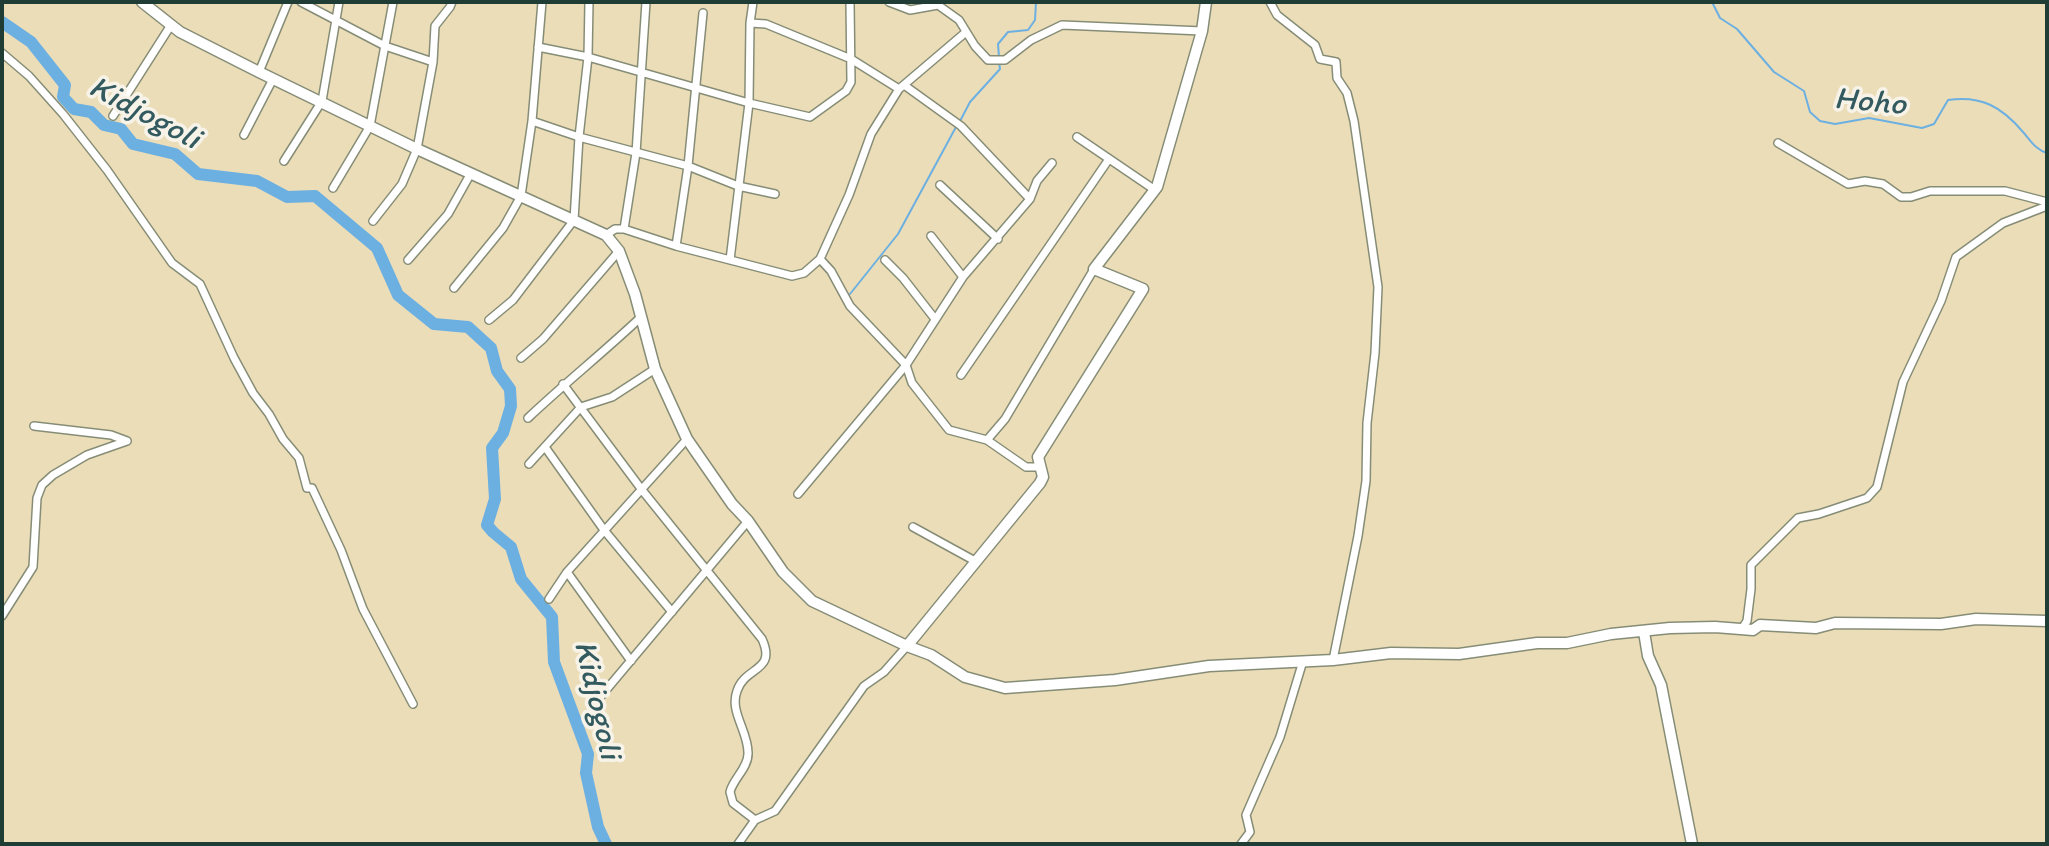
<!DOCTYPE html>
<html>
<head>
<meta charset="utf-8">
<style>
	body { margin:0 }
	#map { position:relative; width:2049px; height:846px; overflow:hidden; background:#ecddb9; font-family:Itim,sans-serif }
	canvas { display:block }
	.frame { position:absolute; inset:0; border:4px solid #1f3d34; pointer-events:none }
</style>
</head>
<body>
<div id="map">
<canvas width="2049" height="846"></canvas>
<div class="frame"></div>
</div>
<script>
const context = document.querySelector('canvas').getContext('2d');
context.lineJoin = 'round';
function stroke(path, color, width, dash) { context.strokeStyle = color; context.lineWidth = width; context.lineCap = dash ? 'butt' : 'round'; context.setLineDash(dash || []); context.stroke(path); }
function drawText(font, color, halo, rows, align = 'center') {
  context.font = font + ' Itim,sans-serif'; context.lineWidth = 7; context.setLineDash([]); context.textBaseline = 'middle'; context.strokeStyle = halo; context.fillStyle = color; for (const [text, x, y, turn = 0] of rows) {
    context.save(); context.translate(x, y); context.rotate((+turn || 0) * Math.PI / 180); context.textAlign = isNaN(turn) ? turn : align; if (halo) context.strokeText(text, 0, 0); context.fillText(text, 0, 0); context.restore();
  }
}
stroke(new Path2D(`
	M1712,2l8,16 17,11 37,43 30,19 6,21 10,9 15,3 34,-6 53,10 12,-4 14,-24c33,-5 54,7 75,32 8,9 13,18 24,21
	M999,57l-1,-13 10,-12 20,-2 7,-10 1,-18
	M959,123l11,-21 30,-33 -1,-7
	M850,294l48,-60 58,-107`), '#6cb0e1', 2);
stroke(new Path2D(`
	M2,22l29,20 34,43 -2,12 11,12 17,3 13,13 17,4 12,15 42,10 23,20 59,7 30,16 28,-1 62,52 21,47 36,29 34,3 23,21 6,23 13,18 1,17 -8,27 -11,15 3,51 -8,26 6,7 18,15 10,32 31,38 2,45 34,92 -2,19 12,54 8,17`), '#6cb0e1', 12);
const street = new Path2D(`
	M301,2l84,44 48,16
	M889,2l21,8 28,-5 21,15 16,26 13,14h17l26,-20 31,-15 140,6
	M1270,2l7,13 38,30 5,14 16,3 1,16 10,15 7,28 24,166 -3,66 -8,70 -1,58 -8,55 -25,124
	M750,23l16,1 85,35 48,30
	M538,47l50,10 161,46 61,14 36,-26 5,-9 -1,-80
	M2,53l27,23 34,38 44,56 65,93 28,21 34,74 19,35 16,21 14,25 16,19 8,30h5l29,62 22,59 50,95
	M259,72l29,-70
	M904,85l57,41 69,73
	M113,116l58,-91
	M532,121l47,16 109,29 50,20 37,8
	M244,135l29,-56
	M1077,137l78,53
	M1778,143l70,41 17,-3 18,3 18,13h10l19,-6h75l42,11
	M284,161l38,-60 17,-99
	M940,185l58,54
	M333,188l37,-62 23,-124
	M373,221l29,-37 15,-35 16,-87 2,-36 15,-19 2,-5
	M624,229l12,-76 10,-151
	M606,235l9,-6h9l52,17 116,30 12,-3 16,-14 29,-64 22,-61 28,-45 67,-57
	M931,236l32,41
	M676,246l12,-80 15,-153
	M820,259l11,12 19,35 56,59 6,18 37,47 38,10 39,27h13
	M408,260l40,-46 23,-41
	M730,260l19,-157 1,-80 3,-21
	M885,260l18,18 32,41
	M454,288l49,-60 18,-32 11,-75 10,-119
	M489,320l24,-20 61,-80 5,-83 9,-80 1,-55
	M521,358l22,-19 76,-88
	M961,375l148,-216
	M563,384l79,106 120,149c15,33 -17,27 -25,52 -8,21 12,41 11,63 0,14 -15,25 -18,38l3,11 22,17
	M528,418c37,-35 76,-66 113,-101
	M34,426l77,9 16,6
	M987,440l18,-21 89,-150
	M545,447l59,83 68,82
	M529,464l52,-57 31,-10 43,-28
	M798,494l108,-129 57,-88 67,-78 7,-18 15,-18
	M913,527l62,34
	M567,572l64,89
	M549,599l18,-27 120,-133
	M2,616l31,-49 4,-69 5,-13 11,-10 34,-20 40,-14
	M1741,630l6,-9 4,-32v-24l47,-47 21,-4 48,-16 10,-11 26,-105 38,-81 15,-44 47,-34 44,-17
	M596,702l152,-181
	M738,844l17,-24 20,-9 89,-125 20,-14 23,-26
	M1241,844l9,-12 -4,-17 34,-78 23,-76`);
const secondary = new Path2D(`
	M142,2l38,30 79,40 158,77 189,86 13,16 16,43 20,75 32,70 45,65 16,17 35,51 29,29 95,45 24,9 34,22 40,11 110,-8 94,-14 124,-6 58,-7 68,1 78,-11h30l44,-9 59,-6 45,-1 38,3 7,-5 56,3 19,-5 106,1 35,-5 71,2
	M1644,632l4,24 13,29 31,159
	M907,646l133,-163 3,-6 -5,-20 105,-168 -49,-20 63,-82 45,-156 4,-29`);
stroke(street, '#868d76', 10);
stroke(secondary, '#868d76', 13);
stroke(street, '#fff', 7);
stroke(secondary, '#fff', 10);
drawText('italic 32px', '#325a5f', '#f7f3e8', [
	["Hoho",1870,103,5],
	["Kidjogoli",144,114,28],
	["Kidjogoli",596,700,77]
]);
</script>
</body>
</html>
